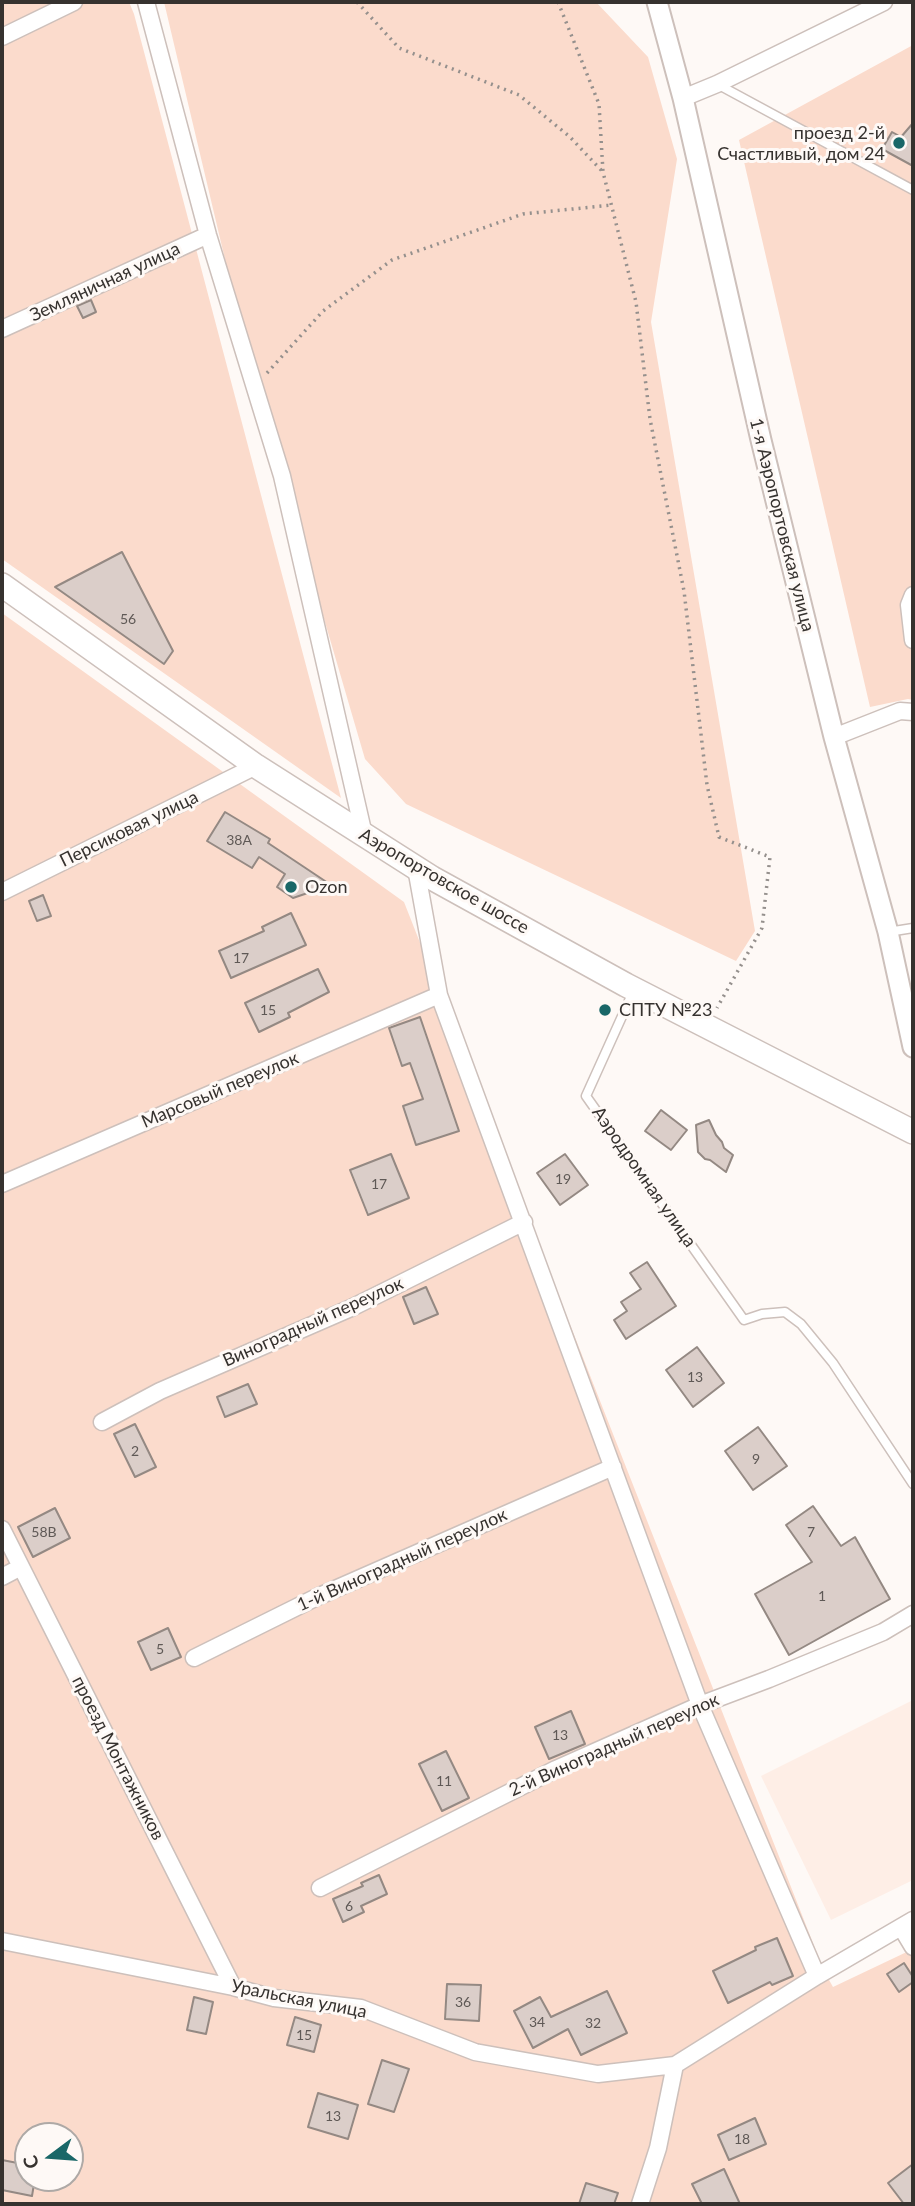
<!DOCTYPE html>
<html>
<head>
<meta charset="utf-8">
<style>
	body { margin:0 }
	#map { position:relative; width:915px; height:2206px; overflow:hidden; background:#fef9f6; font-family:Lato,sans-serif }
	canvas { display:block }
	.frame { position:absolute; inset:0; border:4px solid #36322f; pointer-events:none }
	.north { position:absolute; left:14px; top:2122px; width:70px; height:70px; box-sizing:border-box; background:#fef9f6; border:2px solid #aea9a6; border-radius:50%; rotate:254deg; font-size:19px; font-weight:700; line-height:28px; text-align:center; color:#36322f }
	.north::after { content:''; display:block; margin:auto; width:24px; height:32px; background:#196768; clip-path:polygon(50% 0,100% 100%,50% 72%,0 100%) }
</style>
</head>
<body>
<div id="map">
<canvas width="915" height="2206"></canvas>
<div class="frame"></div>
<div class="north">С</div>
</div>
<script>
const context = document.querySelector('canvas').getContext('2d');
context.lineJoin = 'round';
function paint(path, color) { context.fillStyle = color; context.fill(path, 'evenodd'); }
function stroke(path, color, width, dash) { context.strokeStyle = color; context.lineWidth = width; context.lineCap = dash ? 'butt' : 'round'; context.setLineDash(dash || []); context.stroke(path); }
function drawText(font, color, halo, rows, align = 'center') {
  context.font = font + ' Lato,sans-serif'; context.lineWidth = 6; context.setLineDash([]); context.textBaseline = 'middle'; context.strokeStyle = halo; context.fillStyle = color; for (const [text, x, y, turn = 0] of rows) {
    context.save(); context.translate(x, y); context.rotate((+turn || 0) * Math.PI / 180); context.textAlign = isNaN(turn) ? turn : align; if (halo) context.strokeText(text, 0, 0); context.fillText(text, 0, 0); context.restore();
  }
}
paint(new Path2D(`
	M913,1700v180l-82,40 -70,-144z`), '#feeee6');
paint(new Path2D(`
	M2,2h127l5,12 207,784 -339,-239z
	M164,2h432l52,55 29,102 -26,163 104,609 -19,30 -330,-157 -41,-45 -114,-390z
	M913,45v655l-5,-1 -38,8 -131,-567z
	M2,613l402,289 420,1069 9,16 80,-38v255h-911zM28,2136h42v42h-42z`), '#fbdbcc');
const building = new Path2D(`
	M913,123v43l-31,-17 10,-17 9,5z
	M91,300l5,12 -13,6 -6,-12z
	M122,552l51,99 -9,13 -109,-77z
	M225,812l45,27 -2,4 63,42 -38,13 -16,-11 8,-13 -26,-17 -7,11 -45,-27z
	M43,895l8,21 -14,5 -8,-20z
	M291,913l15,32 -75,33 -12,-27 45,-20 -2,-4z
	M318,969l11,23 -41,21 2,4 -31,15 -14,-29z
	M420,1017l39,114 -43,14 -13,-39 20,-7 -13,-36 -8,3 -13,-38z
	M661,1110l26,20 -16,20 -26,-19z
	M709,1120l7,15 6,7 2,6 9,7 -7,17 -16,-12 -5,-1 -7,-7 -2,-27z
	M391,1154l18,44 -41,17 -18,-45z
	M565,1154l23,31 -28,20 -23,-32z
	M647,1262l29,44 -50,33 -12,-19 13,-9 -6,-9 20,-13 -11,-16z
	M426,1287l12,27 -24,10 -11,-27z
	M697,1347l27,36 -31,24 -27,-37z
	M248,1384l9,20 -32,13 -8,-20z
	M135,1424l21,43 -21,10 -21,-43z
	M758,1427l29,39 -34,24 -28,-39z
	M813,1506l28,40 14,-9 35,62 -101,56 -34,-61 57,-32 -26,-37z
	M55,1508l15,30 -37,19 -15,-30z
	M168,1628l13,29 -30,13 -13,-28z
	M571,1711l14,33 -36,15 -14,-32z
	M446,1751l23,47 -27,13 -23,-47z
	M379,1875l8,19 -26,12 3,6 -21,10 -10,-23 30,-13 -2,-3z
	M777,1938l16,38 -21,9 -2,-3 -42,21 -15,-32 43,-21 -1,-3z
	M904,1963l9,14v5l-14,10 -12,-18z
	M447,1984l34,1 -2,36 -34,-2z
	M607,1991l20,42 -46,22 -13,-26 -35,19 -19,-37 26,-14 11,20z
	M194,1997l19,5 -7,32 -19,-4z
	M295,2017l26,8 -7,27 -27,-7z
	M382,2060l27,9 -15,43 -26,-8z
	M318,2093l40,12 -10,34 -40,-12z
	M755,2118l11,26 -37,16 -11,-25z
	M2,2160l26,5v13h7l-3,18 -30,-6z
	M913,2164v40h-9l-16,-21z
	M724,2169l16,35h-38l-10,-20z
	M586,2183l32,10 -4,11h-35z`);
paint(building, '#dbcec9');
stroke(building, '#948983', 2);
const service = new Path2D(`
	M717,84l196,106
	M888,932l25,-4
	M633,992l-47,104 158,224 18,-6 23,-2 16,12 32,39 80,121`);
const minor = new Path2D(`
	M146,2l62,233 74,241 82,359
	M2,37l72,-35
	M683,98l34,-14 167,-82
	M2,329l206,-94
	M913,595l-4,10 4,35
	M834,737l66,-26 13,1
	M416,868l23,127 261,710 117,271
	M2,892l254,-126
	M2,1184l437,-189
	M102,1422l58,-31 191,-83 173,-86
	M2,1529l231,458
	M2,1577l19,-10
	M194,1658l123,-61 296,-130
	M320,1888l236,-119 144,-64 69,-26 114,-47 30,-18
	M901,1927l12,20
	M2,1941l231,46 41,11 87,10 114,44 123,22 77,-9 142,-89 96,-56
	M640,2204l18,-56 17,-83`);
const tertiary = new Path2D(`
	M657,2l26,96 78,342 73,297 54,195 25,115`);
const secondary = new Path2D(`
	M2,585l254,181 176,112 194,107 287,147`);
stroke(service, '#cdc0bb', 11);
stroke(minor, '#cdc0bb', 19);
stroke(tertiary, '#cdc0bb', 23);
stroke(secondary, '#cdc0bb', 26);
stroke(new Path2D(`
	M357,2l42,46 120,47 51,42 32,34
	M558,2l41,102 4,68 33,130 14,117 34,172 23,194 12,52 51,20 -8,71 -45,80
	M267,373l56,-62 69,-51 131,-46 89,-9`), '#95908d', 3.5, [2, 5]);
stroke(service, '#fff', 8);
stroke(minor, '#fff', 16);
stroke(tertiary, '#fff', 19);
stroke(secondary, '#fff', 23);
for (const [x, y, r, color] of [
	[899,143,7,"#196768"],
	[291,887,7,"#196768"],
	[605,1010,7,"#196768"]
]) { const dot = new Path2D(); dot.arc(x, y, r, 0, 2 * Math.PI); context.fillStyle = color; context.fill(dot); stroke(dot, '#fef9f6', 2.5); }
drawText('14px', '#5f5956', null, [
	["56",128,619],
	["38А",239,840],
	["17",241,958],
	["15",268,1010],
	["19",563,1179],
	["17",379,1184],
	["13",695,1377],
	["2",135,1451],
	["9",756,1459],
	["58В",44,1532],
	["7",811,1532],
	["1",822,1596],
	["5",160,1649],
	["13",560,1735],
	["11",444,1781],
	["6",349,1906],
	["36",463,2002],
	["34",537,2022],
	["32",593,2023],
	["15",304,2035],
	["13",333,2116],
	["18",742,2139]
]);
drawText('18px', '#36322f', '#fef9f6', [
	["проезд 2-й",885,133,"right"],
	["Счастливый, дом 24",885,154,"right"],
	["Ozon",305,887],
	["СПТУ №23",619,1010]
], 'left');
drawText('18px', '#36322f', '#fef9f6', [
	["Земляничная улица",105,282,-25],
	["1-я Аэропортовская улица",782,525,76],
	["Персиковая улица",129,829,-26],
	["Аэропортовское шоссе",444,881,30],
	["Марсовый переулок",220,1090,-23],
	["Аэродромная улица",644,1177,55],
	["Виноградный переулок",313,1322,-24],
	["1-й Виноградный переулок",402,1560,-24],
	["2-й Виноградный переулок",614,1745,-24],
	["проезд Монтажников",118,1758,63],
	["Уральская улица",299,1999,11]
]);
</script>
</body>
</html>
